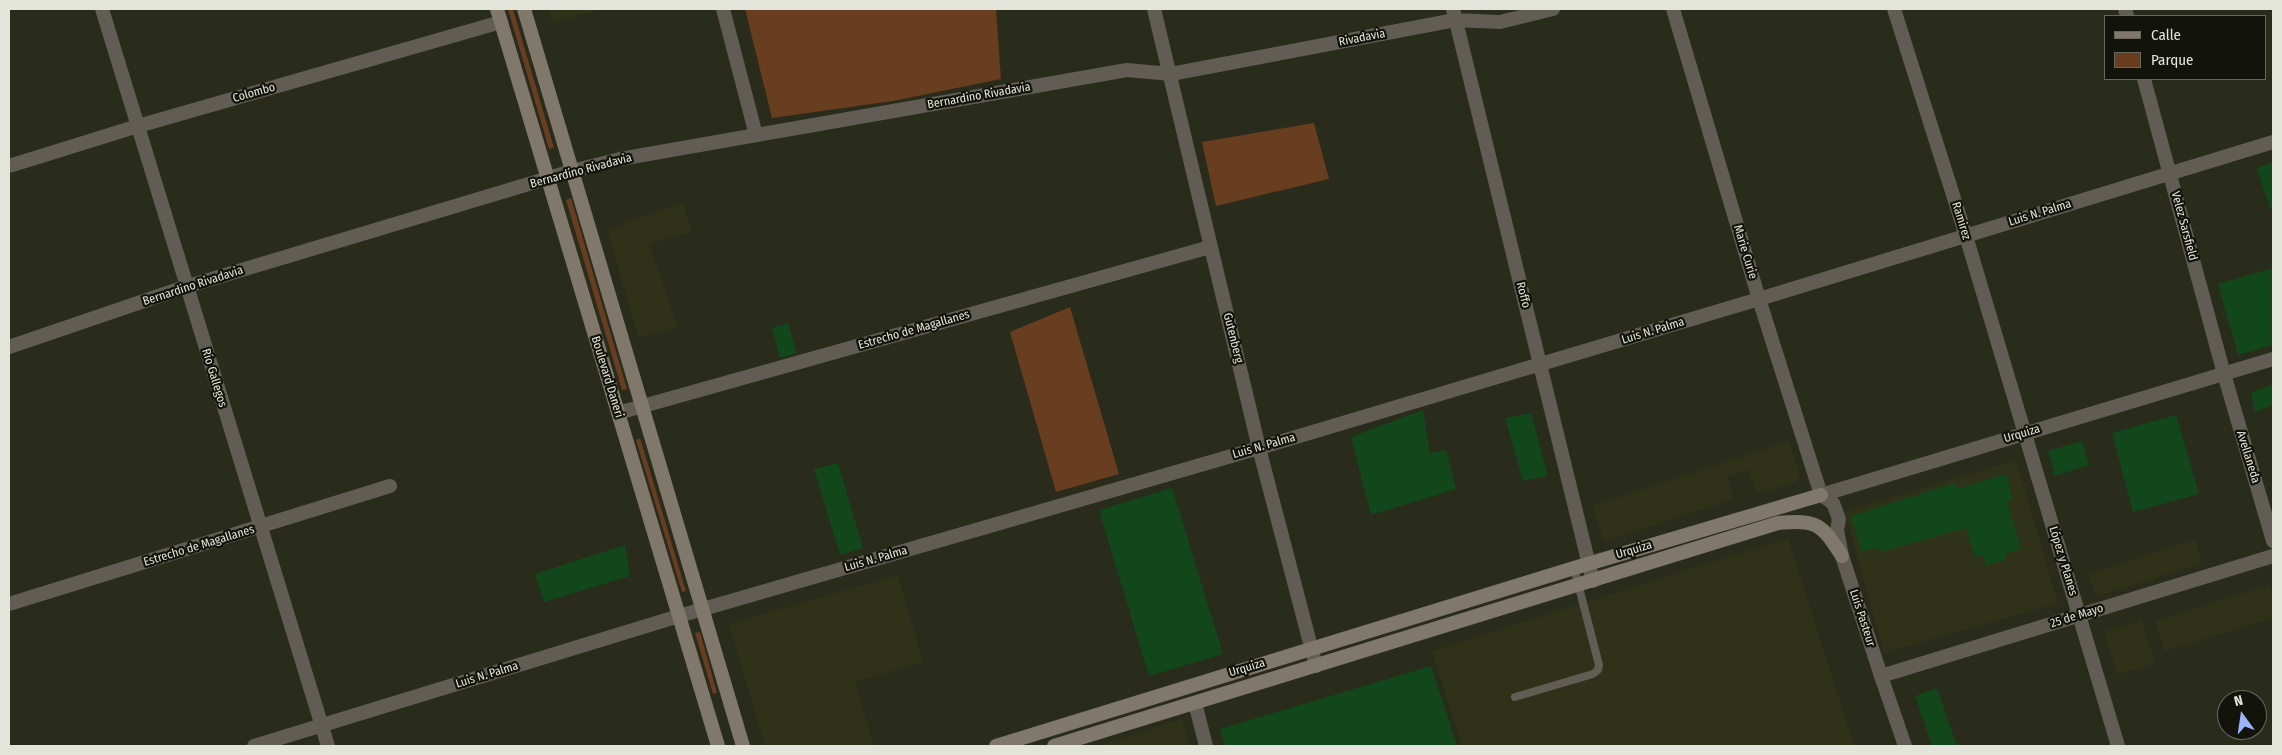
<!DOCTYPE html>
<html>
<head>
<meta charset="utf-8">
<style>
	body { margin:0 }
	#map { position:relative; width:2282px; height:755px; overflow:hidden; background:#292c1a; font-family:"Fira Sans Condensed",sans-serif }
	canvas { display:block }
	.frame { position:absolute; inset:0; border:10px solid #e3e5da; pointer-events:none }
	.legend { position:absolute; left:2104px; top:15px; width:162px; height:65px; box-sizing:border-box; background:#12140b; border:1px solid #66685e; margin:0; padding:6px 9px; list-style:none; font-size:15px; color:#e3e5da }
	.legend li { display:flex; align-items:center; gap:10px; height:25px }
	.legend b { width:25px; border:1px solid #66685e }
	.north { position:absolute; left:2217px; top:690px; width:50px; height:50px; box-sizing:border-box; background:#12140b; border:1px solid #66685e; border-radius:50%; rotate:346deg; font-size:14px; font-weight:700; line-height:20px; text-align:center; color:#e3e5da }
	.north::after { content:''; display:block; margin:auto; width:18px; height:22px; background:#9cb4fd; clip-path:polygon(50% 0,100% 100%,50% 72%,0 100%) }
</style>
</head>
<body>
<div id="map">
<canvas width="2282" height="755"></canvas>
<div class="frame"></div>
<ul class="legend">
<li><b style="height:6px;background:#7f786b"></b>Calle</li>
<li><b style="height:14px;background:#683d20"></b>Parque</li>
</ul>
<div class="north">N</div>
</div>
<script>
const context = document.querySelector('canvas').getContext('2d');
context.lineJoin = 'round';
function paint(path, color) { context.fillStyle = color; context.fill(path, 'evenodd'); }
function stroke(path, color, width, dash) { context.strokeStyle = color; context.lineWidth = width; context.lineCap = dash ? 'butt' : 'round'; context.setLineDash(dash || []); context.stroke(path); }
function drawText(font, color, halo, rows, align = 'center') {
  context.font = font + ' "Fira Sans Condensed",sans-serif'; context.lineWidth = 4.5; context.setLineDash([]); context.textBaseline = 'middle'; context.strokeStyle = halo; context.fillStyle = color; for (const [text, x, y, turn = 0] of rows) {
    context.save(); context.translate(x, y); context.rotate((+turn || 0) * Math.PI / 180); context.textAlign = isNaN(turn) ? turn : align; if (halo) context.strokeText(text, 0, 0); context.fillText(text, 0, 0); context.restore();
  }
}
paint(new Path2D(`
	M548,9h52l-48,14z
	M682,203l10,29 -43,12 29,84 -39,10 -32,-108z
	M1789,441l11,33 -3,8 -40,12 -9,-25 -21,9 7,21 -130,43 -11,-36z
	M2016,460l42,143 -174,50 -39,-141z
	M1788,538l66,208h-392l-30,-95z
	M2195,539l7,24 -106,34 -8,-23z
	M898,575l25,87 -68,20 19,64h-109l-36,-122z
	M2270,585l3,11v22l-108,33 -10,-30z
	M2141,620l14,43 -37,12 -14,-43z
	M1182,719l7,27h-89z`), '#2f3219');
paint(new Path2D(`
	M508,9h5l41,139 -5,1z
	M745,9h251l5,70 -108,22 -121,17z
	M1314,123l15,56 -113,27 -14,-64z
	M571,198l56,191 -5,1 -56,-190z
	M1070,307l49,167 -63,18 -46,-160z
	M640,438l46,153 -4,1 -46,-152z
	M700,632l17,61 -4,1 -18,-61z`), '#683d20');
paint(new Path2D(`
	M2273,162v47h-3l-13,-41z
	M2273,268v77l-35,10 -20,-71z
	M788,323l9,30 -17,5 -8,-30z
	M2273,384v21l-18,7 -4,-19z
	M1423,410l7,43 16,-3 10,39 -85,26 -20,-78z
	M1531,413l17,63 -25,5 -18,-63z
	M2176,415l23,79 -66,18 -21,-79z
	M2082,441l7,24 -34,11 -7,-25z
	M838,463l25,85 -23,7 -26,-86z
	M2006,474l7,26 -6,2 14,47 -16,5v6l-19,6 -3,-11 -8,3 -9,-30 -85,24 -2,-5 -17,5 -11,-36 104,-33 2,6z
	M1172,488l51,166 -74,22 -50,-166z
	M625,545l5,31 -86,26 -9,-28z
	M1431,666l26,80h-232l-5,-17z
	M1937,688l20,58h-25l-17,-50z`), '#11471a');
stroke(new Path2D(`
	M1515,697l78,-23 5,-4 1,-5 -25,-97`), '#615c54', 8);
stroke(new Path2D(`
	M102,9l226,737
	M723,9l33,126
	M1154,9l105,439 57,218
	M1453,9l140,572
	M1673,9l86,290 62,196
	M1894,9l72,227 152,510
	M2125,9l2,7
	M2144,79l80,295 49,167
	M9,166l129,-40 363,-104
	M9,347l176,-60 387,-116 48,-12 507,-89 44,4 284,-54 45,2 53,-13
	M618,413l592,-166
	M9,604l381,-118
	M1881,676l24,70
	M1195,703l11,43
	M254,746l425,-130 580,-168 500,-149 514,-157`), '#615c54', 14);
stroke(new Path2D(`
	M1821,495l12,8 6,16 -2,11 5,26 39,120 392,-120
	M1821,495l452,-136`), '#615c54', 14);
stroke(new Path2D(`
	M497,9l221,737
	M524,9l219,737
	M996,746l578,-178 247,-73
	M1054,746l724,-223c39,-3 43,0 64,33`), '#7f786b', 14);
drawText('12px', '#e3e5da', '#12140b', [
	["Rivadavia",1362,38,-11],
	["Colombo",254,93,-16],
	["Bernardino Rivadavia",979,96,-10],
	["Bernardino Rivadavia",581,171,-15],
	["Luis N. Palma",2040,213,-17],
	["Ramirez",1961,221,73],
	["Velez Sarsfield",2184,226,75],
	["Marie Curie",1745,252,73],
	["Bernardino Rivadavia",193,286,-18],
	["Roffo",1523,295,76],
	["Estrecho de Magallanes",914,330,-16],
	["Luis N. Palma",1653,331,-17],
	["Gutenberg",1233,338,76],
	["Boulevard Daneri",607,377,73],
	["Río Gallegos",214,378,73],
	["Urquiza",2022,434,-17],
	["Luis N. Palma",1264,446,-16],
	["Avellaneda",2248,457,73],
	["Estrecho de Magallanes",199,546,-17],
	["Urquiza",1634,550,-17],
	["Luis N. Palma",876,559,-16],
	["López y Planes",2063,561,73],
	["25 de Mayo",2077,616,-17],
	["Luis Pasteur",1862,618,72],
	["Urquiza",1247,668,-17],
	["Luis N. Palma",487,675,-17]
]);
</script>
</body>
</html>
